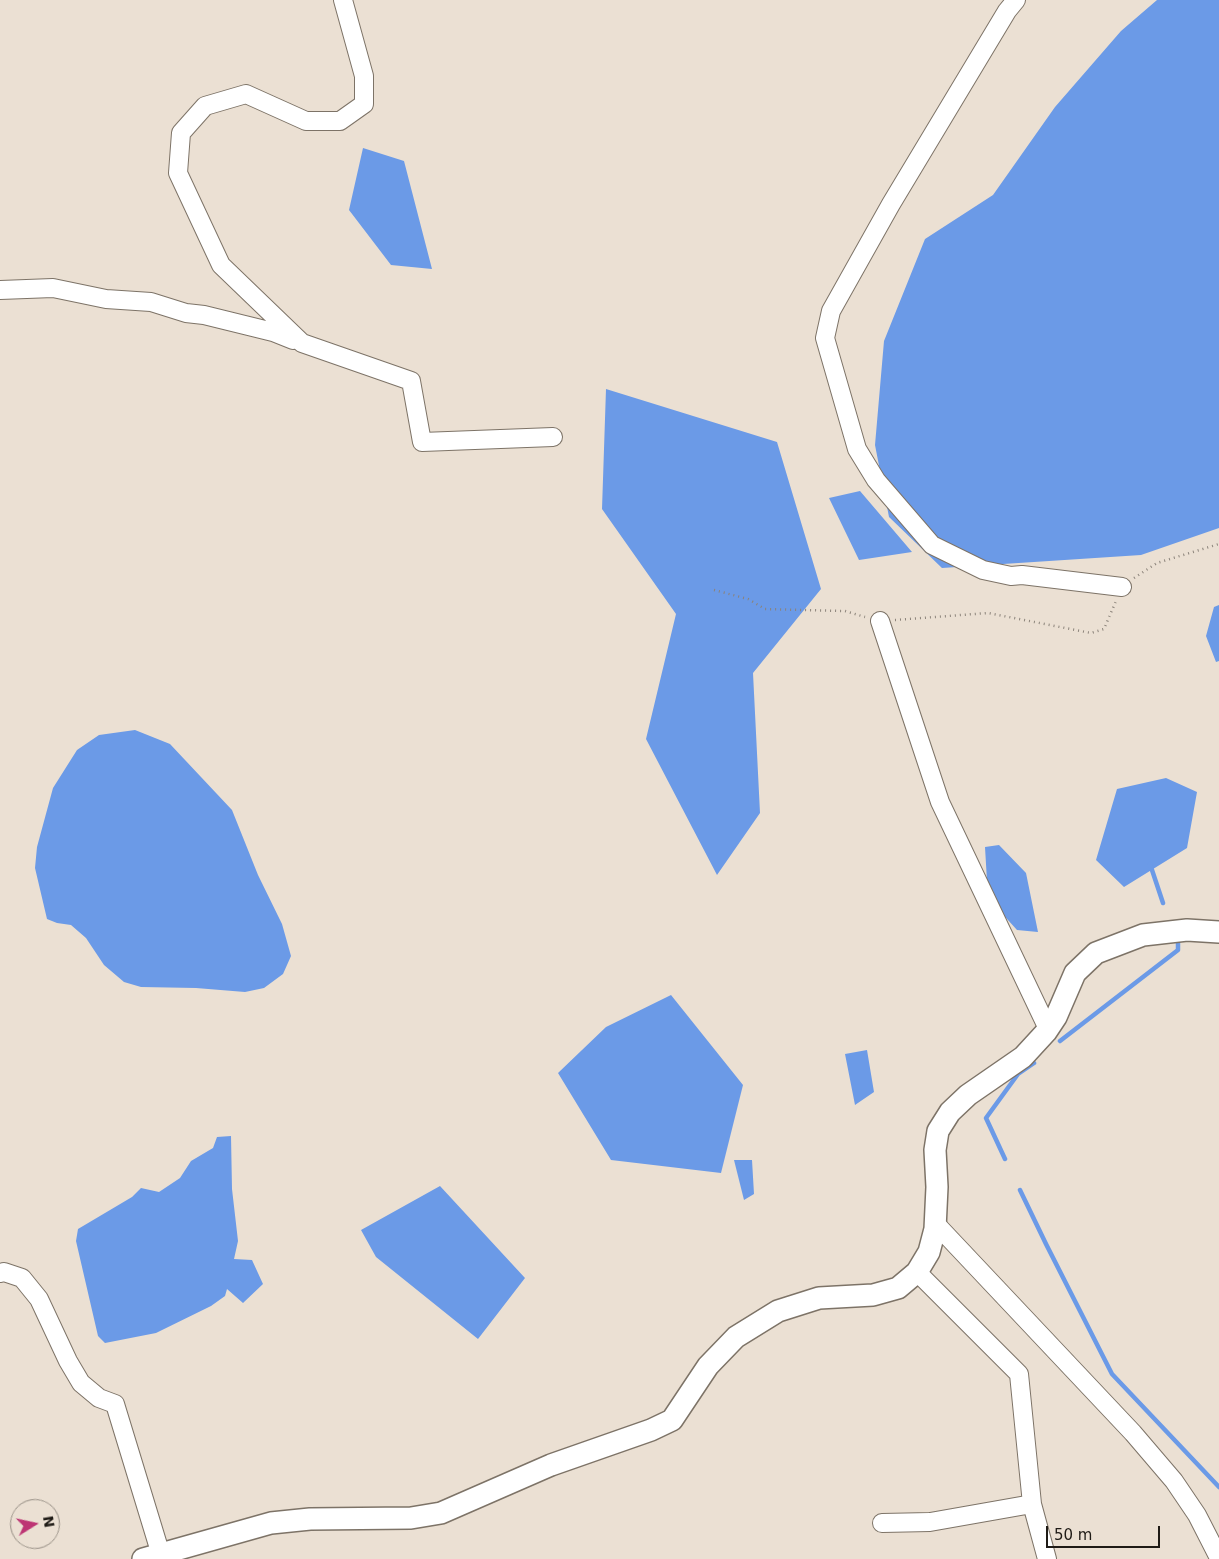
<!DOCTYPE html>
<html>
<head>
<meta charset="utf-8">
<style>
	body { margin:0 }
	#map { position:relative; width:1219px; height:1559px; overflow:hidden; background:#ebe0d3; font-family:"DejaVu Sans",sans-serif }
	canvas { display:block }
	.north { position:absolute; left:10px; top:1499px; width:50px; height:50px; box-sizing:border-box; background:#ebe0d3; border:1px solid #999187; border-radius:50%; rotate:80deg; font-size:14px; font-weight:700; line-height:20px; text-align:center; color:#1f1b16 }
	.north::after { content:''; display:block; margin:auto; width:18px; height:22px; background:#bd3574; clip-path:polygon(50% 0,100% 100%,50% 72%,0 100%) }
	.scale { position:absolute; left:1046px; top:1526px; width:114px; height:22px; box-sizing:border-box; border:2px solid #1f1b16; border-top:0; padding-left:6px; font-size:15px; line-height:18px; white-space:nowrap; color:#1f1b16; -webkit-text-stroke:4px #ebe0d3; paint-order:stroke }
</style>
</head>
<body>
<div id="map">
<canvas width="1219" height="1559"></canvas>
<div class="north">N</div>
<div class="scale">50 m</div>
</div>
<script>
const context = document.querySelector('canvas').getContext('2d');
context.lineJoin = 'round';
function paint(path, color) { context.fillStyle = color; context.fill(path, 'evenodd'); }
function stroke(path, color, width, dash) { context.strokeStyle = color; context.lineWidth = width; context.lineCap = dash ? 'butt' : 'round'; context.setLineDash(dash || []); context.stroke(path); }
paint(new Path2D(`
	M1157,0h62v528l-78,27 -199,13 -53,-51 -14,-72 9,-104 41,-102 68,-44 62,-88 66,-76z
	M363,148l41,13 28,108 -41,-4 -42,-55z
	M606,389l171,53 44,147 -68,84 7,140 -43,62 -71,-136 30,-125 -74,-105z
	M860,491l52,61 -53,8 -30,-62z
	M1219,605v56l-3,1 -10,-26 8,-29z
	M135,730l35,14 62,66 26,65 24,49 9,32 -8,18 -19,14 -19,4 -49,-4 -55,-1 -17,-5 -20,-17 -18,-27 -15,-13 -14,-2 -10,-4 -12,-51 2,-21 16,-59 24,-38 22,-15z
	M1166,778l31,14 -10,56 -63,39 -28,-27 21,-71z
	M999,845l27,28 12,59 -21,-2 -29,-32 -3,-51z
	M671,995l72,90 -22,88 -110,-13 -53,-87 48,-46z
	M867,1050l7,42 -19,13 -10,-51z
	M231,1136l1,53 6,52 -4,18 18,1 11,24 -20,19 -16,-14 -2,7 -14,10 -55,27 -51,10 -7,-7 -22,-95 2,-12 54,-32 9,-9 18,4 21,-14 11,-17 22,-13 4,-11z
	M734,1160h18l2,34 -10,6z
	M440,1186l85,92 -47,61 -102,-82 -15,-27z`), '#6b9ae7');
stroke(new Path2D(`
	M1150,864l13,39
	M1060,1041l118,-91v-8
	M1005,1159l-19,-41 32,-44 16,-11
	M1020,1190l26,54 66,130 107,113`), '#6b9ae7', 4.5);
const minor = new Path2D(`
	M343,0l21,76v28l-24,17h-34l-60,-27 -41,12 -24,27 -3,40 43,92 81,78 109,38 11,61 131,-5
	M1016,0l-9,11 -116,193 -60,107 -6,27 32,111 19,31 56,65 51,25 28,6 11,-1 100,12
	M0,290l53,-2 53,11 45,3 35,11 18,2 69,17 20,8
	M880,621l60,181 108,227
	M935,1223l198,210 41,48 23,34 22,43
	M917,1272l102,102 13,130 15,55
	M0,1273l4,-1 18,6 17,21 29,62 13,22 18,15 16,6 46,151
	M882,1523l48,-1 102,-18`);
const tertiary = new Path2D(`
	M143,1559l128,-36 39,-4 101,-1 30,-5 110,-48 100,-35 21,-10 36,-54 28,-29 42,-26 41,-13 54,-3 25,-7 19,-16 12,-20 6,-23 2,-42 -2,-37 3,-19 12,-19 18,-17 55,-38 23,-25 10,-15 19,-44 21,-20 47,-18 44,-5 32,2`);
stroke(minor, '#7d7367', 20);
stroke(tertiary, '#7d7367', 24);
stroke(new Path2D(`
	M1134,578l23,-15 62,-19
	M714,590l34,9 17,10 80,2 20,6
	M895,620l93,-7 103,20 13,-4 12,-28`), '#8b837a', 2.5, [1, 4]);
stroke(minor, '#fff', 18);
stroke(tertiary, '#fff', 21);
</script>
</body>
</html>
